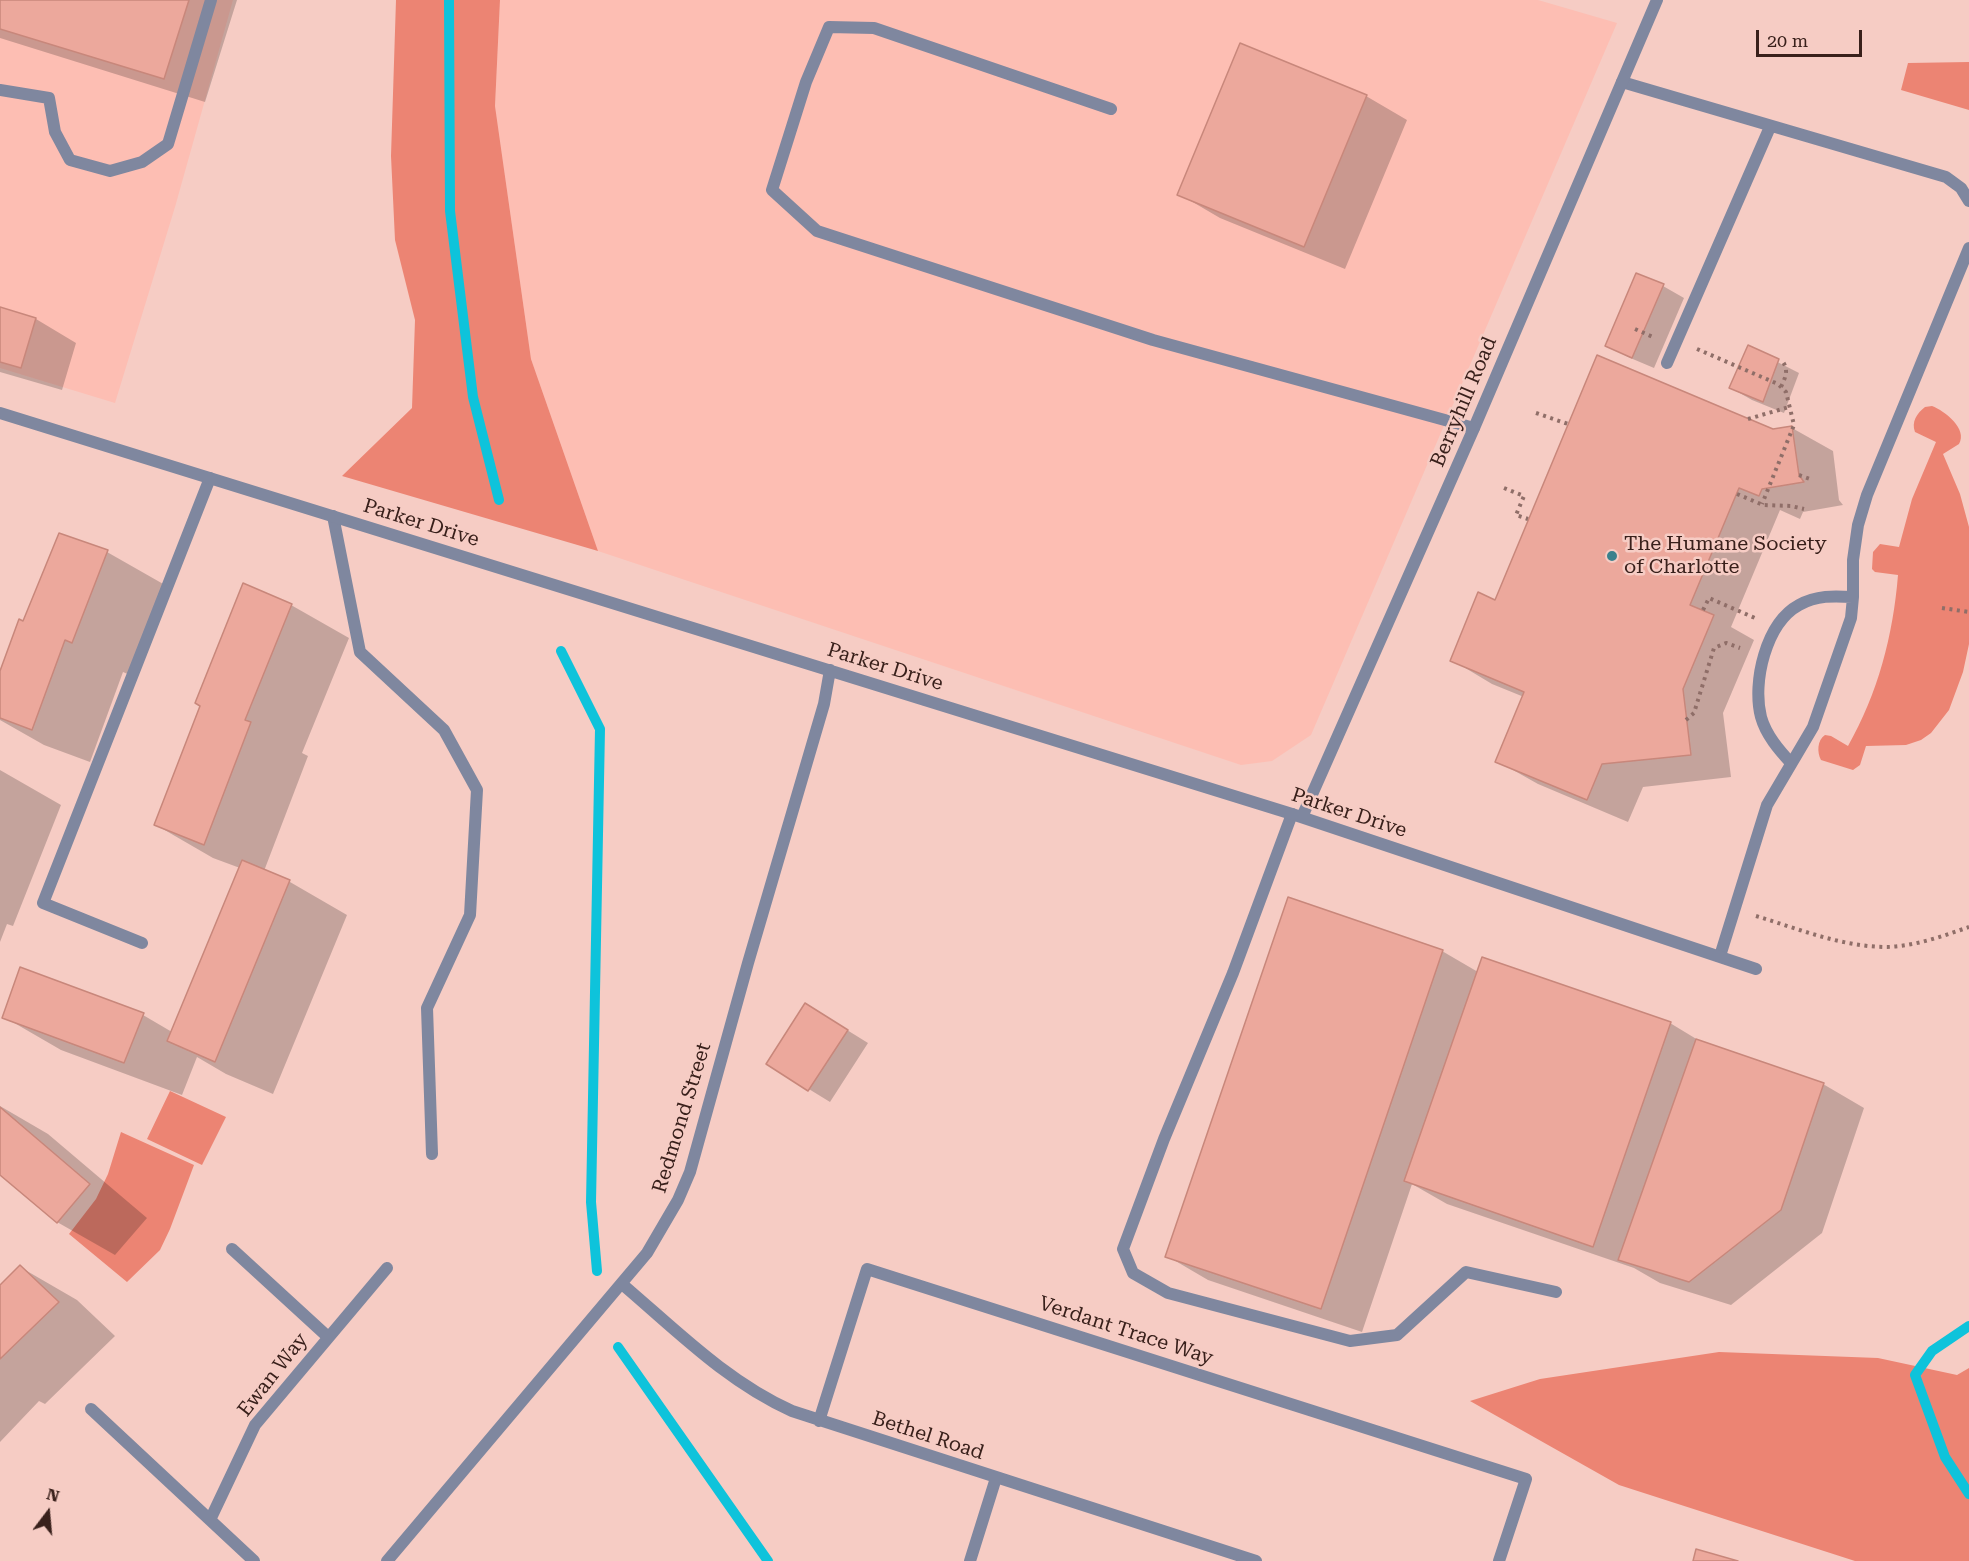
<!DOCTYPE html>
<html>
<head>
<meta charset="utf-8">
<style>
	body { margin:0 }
	#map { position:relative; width:1969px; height:1561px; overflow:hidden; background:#f6ccc4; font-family:"Roboto Serif",serif }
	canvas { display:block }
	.north { position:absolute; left:18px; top:1483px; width:60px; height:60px; -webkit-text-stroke:4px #f6ccc4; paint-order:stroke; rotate:16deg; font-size:16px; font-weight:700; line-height:24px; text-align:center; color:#39201b }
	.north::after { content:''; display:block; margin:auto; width:21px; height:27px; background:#39201b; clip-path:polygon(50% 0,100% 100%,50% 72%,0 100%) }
	.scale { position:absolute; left:1756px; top:30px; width:106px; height:27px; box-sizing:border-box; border:3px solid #39201b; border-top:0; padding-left:8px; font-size:18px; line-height:21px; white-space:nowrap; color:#39201b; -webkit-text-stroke:4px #f6ccc4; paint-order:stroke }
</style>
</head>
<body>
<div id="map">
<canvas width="1969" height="1561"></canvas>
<div class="north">N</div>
<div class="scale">20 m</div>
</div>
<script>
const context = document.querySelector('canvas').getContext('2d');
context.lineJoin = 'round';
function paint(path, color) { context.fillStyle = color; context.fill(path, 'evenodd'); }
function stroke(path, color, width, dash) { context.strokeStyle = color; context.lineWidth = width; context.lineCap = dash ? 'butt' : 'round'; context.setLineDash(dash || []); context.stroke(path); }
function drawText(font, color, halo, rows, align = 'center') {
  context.font = font + ' "Roboto Serif",serif'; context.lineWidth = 5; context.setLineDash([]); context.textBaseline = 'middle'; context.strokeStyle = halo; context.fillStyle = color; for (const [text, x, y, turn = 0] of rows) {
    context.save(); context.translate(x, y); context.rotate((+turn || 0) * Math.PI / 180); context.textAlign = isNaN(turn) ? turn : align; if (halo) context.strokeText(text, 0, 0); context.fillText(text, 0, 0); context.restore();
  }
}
paint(new Path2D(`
	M0,0h233l-58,207 -60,196 -115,-35z
	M500,0h1038l79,23 -306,712 -39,26 -31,4 -643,-214 -67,-192 -36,-253z`), '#fdbeb3');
paint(new Path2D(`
	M396,0h104l-5,106 36,253 67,192 -256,-75 70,-68 3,-88 -20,-80 -4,-84z
	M1969,62v48l-68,-20 7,-27z
	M1932,406c13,5 36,23 27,38l-16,10 17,40 9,33v117l-6,28 -14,38 -18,23 -10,7 -15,5 -40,1 -6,19 -7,5 -32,-10c-4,-7 -4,-20 4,-25l6,1 17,10c30,-53 45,-110 50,-171l-23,-3 -3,-3 1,-17 7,-8 19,3 13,-48 24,-57 -21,-10c-4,-10 2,-19 10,-25z
	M170,1091l56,26 -24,48 -55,-26z
	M121,1132l73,33 -24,64 -10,21 -33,32 -58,-48 27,-35 12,-25z
	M1719,1352l159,6 79,17 12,-7v193h-114l-236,-76 -149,-84 70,-22z`), '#ec8473');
paint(new Path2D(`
	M0,0h237l-32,102 -205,-64z
	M1366,96l41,24 -62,149 -125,-51 -41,-24z
	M1663,286l21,12 -30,70 -26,-11 -21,-12z
	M0,309l36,10 40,24 -14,47 -62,-18z
	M1748,347l51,26 -15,40 -32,-13 -21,-12z
	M1792,428l41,23 6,49 4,5 -40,7 -3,7 -20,-9 -49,117 23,13 -31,73 8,64 -88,10 -15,35 -90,-38 -41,-23 27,-64 -32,-13 -40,-24 44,-58 277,-172z
	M107,552l58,33 -35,90 -7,-3 -33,90 -46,-17 -44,-25v-45z
	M291,605l58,33 -47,115 6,3 -44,115 26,11 57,33 -74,179 -47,-20 -29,-17 -15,38 -121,-45 -57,-33 139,-2 29,17 68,-164 -27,-10 -57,-33z
	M0,770l61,35 -48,121 -6,-2 -7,18z
	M1442,951l36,21 192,51 33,20 120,41 41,24 -42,125 -91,72 -71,-22 -26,-15 -187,-64 -35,-20 -50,148 -154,-52 -41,-24z
	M826,1017l42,26 -38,59 -62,-38z
	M0,1106l48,28 99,84 -32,37 -58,-33 -57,-49z
	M20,1267l57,33 38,36 -70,68 -6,-3 -39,41v-155z`), '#0003');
stroke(new Path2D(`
	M449,0l1,211 23,186 26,103
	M561,651l39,78 -9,473 6,69
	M1969,1326l-37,25 -17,24 30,82 24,37
	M618,1347l150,214`), '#0ec3db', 10);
const building = new Path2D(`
	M0,0h189l-25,79 -164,-50z
	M1240,43l127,52 -63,152 -127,-52z
	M1636,273l28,11 -32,74 -27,-12z
	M0,307l36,11 -15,50 -21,-6z
	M1748,345l31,14 -16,43 -34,-14z
	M1597,355l176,74 19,-3 7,49 5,7 -42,7 -3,7 -20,-8 -49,117 24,10 -31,74 8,66 -89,9 -15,36 -92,-38 29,-70 -74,-31 28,-69 17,8z
	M59,533l49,17 -36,93 -7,-3 -33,90 -32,-12v-47l19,-52 4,2z
	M243,583l49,21 -47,116 6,2 -47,123 -50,-20 46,-119 -5,-3z
	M242,860l48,20 -75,182 -48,-21z
	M1288,897l155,53 -122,359 -156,-52z
	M1482,957l189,65 -78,225 -189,-66z
	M20,967l124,46 -20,50 -122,-45z
	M805,1003l43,27 -40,61 -42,-27z
	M1696,1039l128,44 -43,127 -92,72 -71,-22z
	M0,1107l90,77 -33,39 -57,-48z
	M20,1265l39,37 -59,57v-74z
	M1696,1549l42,12h-45z`);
paint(building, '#eca89c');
stroke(building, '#c8877b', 1.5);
stroke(new Path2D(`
	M1635,329l18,8
	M1697,349l81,35 8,8 8,33 -32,79
	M1781,387c4,-9 8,-16 2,-25
	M1536,413l32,11
	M1748,419l41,-12
	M1799,475l14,5
	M1504,488l20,8 -8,19 12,4
	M1737,494l26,11 28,1 13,3
	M1942,608l27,4
	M1703,610l6,-12 46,20
	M1686,720l8,-7 20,-65 12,-5 14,5
	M1756,916c43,13 86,31 131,31 29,-1 56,-11 82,-20`), '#8f6e68', 4, [3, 4.5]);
stroke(new Path2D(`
	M1622,82l324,95 15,11 8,13
	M0,90l49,8 6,34 15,28 40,11 32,-9 26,-18 43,-144
	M1111,109l-237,-81 -45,-1 -23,55 -34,108 45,41 336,109 321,88
	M1667,363l103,-236
	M333,516l27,136 84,78 33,60 -7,125 -43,93 5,146
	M1791,763c-12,-13 -25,-28 -30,-46 -9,-35 5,-94 38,-112 18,-10 35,-9 54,-8
	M1292,814l-59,159 -69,166 -41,110 10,24 35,20 182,48 47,-6 69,-63 90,20
	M142,943l-99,-40 167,-425
	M1720,956l47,-151 46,-78 38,-109 2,-21v-37l5,-35 9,-30 102,-247`), '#7f879f', 12);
stroke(new Path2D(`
	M0,413l1292,401 464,155
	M1302,817l172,-389 183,-428
	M232,1249l96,88
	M622,1284c54,46 105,98 170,127l464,150
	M91,1409l163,152
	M819,1421l48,-152 659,210 -27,82
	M210,1520l45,-95 132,-157
	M387,1561l260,-308 31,-53 12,-28 58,-209 76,-259 6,-34
	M970,1561l26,-83`), '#7f879f', 12);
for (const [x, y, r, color] of [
	[1612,556,6,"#3b818d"]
]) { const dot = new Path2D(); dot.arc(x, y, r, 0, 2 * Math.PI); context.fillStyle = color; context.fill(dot); stroke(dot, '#f6ccc4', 2); }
drawText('20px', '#39201b', '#f6ccc4', [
	["Berryhill Road",1464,402,-67],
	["Parker Drive",421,523,17],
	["Parker Drive",885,667,17],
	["Parker Drive",1349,813,18],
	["Redmond Street",682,1118,-73],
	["Verdant Trace Way",1126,1331,18],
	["Ewan Way",273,1375,-52],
	["Bethel Road",928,1436,18]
]);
drawText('20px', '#39201b', '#f6ccc4', [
	["The Humane Society",1624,544],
	["of Charlotte",1624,567]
], 'left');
</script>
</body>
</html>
